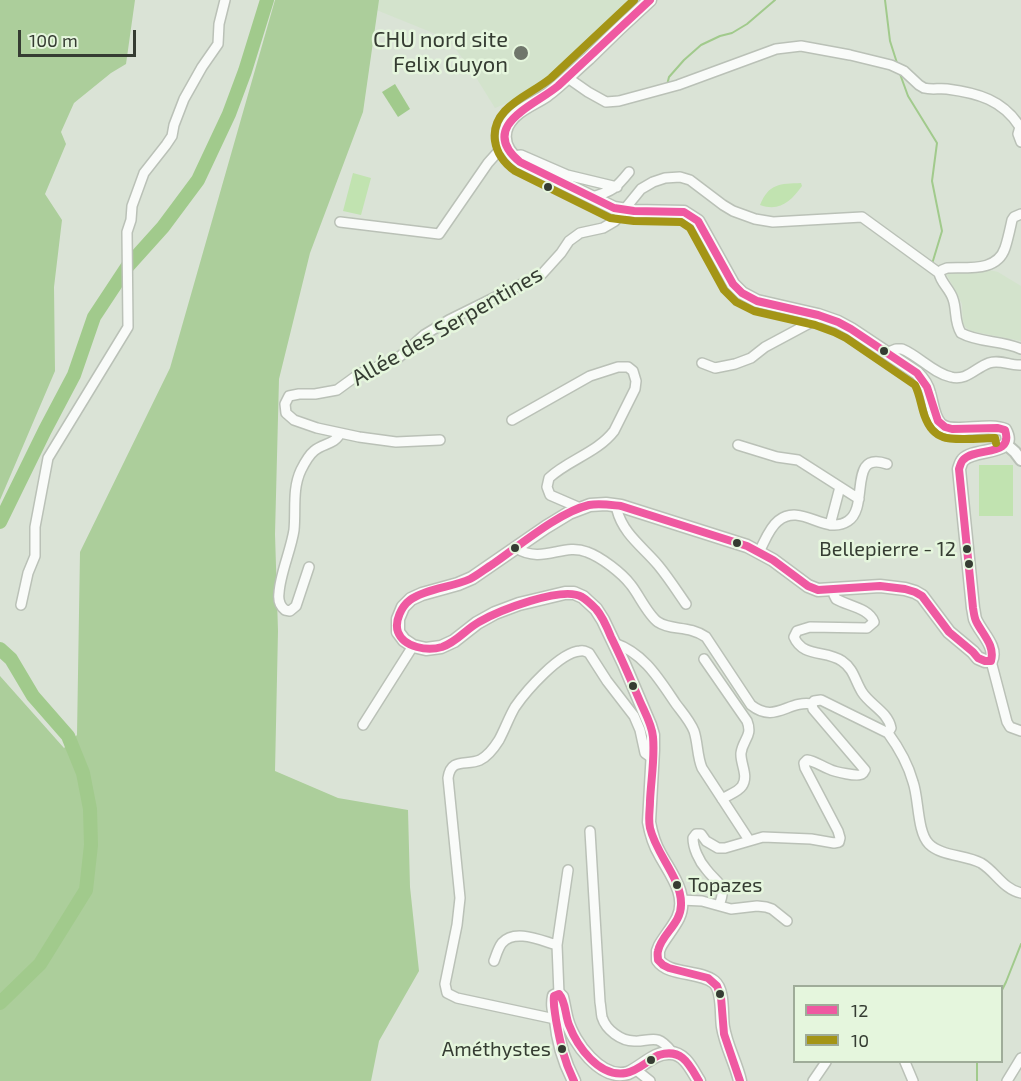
<!DOCTYPE html>
<html>
<head>
<meta charset="utf-8">
<style>
	body { margin:0 }
	#map { position:relative; width:1021px; height:1081px; overflow:hidden; background:#dae3d6; font-family:"Exo 2",sans-serif }
	canvas { display:block }
	.legend { position:absolute; left:793px; top:985px; width:210px; height:78px; box-sizing:border-box; background:#e5f6dd; border:2px solid #9fac99; margin:0; padding:8px 10px; list-style:none; font-size:18px; color:#353c32 }
	.legend li { display:flex; align-items:center; gap:12px; height:30px }
	.legend b { width:30px; border:2px solid #9fac99 }
	.scale { position:absolute; left:18px; top:30px; width:118px; height:27px; box-sizing:border-box; border:3px solid #353c32; border-top:0; padding-left:8px; font-size:18px; line-height:21px; white-space:nowrap; color:#353c32; -webkit-text-stroke:4px #e5f6dd; paint-order:stroke }
</style>
</head>
<body>
<div id="map">
<canvas width="1021" height="1081"></canvas>
<ul class="legend">
<li><b style="height:8px;background:#ef59a1"></b>12</li>
<li><b style="height:8px;background:#a49516"></b>10</li>
</ul>
<div class="scale">100 m</div>
</div>
<script>
const context = document.querySelector('canvas').getContext('2d');
context.lineJoin = 'round';
function paint(path, color) { context.fillStyle = color; context.fill(path, 'evenodd'); }
function stroke(path, color, width, dash) { context.strokeStyle = color; context.lineWidth = width; context.lineCap = dash ? 'butt' : 'round'; context.setLineDash(dash || []); context.stroke(path); }
function drawText(font, color, halo, rows, align = 'center') {
  context.font = font + ' "Exo 2",sans-serif'; context.lineWidth = 5; context.setLineDash([]); context.textBaseline = 'middle'; context.strokeStyle = halo; context.fillStyle = color; for (const [text, x, y, turn = 0] of rows) {
    context.save(); context.translate(x, y); context.rotate((+turn || 0) * Math.PI / 180); context.textAlign = isNaN(turn) ? turn : align; if (halo) context.strokeText(text, 0, 0); context.fillText(text, 0, 0); context.restore();
  }
}
paint(new Path2D(`
	M373,0h265l-63,61 -29,26 -17,11 -7,-6 2,4 -29,12 -23,-37 -24,-32 -74,-30z
	M989,270l9,2 23,14v55l-51,-10 -7,-6 -1,-21 -15,-29 3,-4z`), '#d3e3cc');
paint(new Path2D(`
	M353,173l18,5 -10,37 -18,-4z
	M801,183l1,3c-11,15 -22,26 -42,19 9,-22 20,-21 41,-22z
	M979,465h34v51h-34z`), '#c1e3b0');
paint(new Path2D(`
	M0,0h135l-9,64 -15,9 -37,30 -13,29 5,12 -21,50 17,26 -8,67 1,84 -55,129z
	M275,0h104l-16,112 -53,141 -31,126 -4,155 3,97 -3,140 63,27 70,12 2,77 9,84 -40,70 -8,40h-371v-405l64,72 13,-13 3,-183 90,-184z`), '#acce9b');
paint(new Path2D(`
	M395,84l15,25 -12,8 -16,-25z`), '#a1ca8c');
stroke(new Path2D(`
	M885,0l5,41 7,22
	M900,74l8,22 29,47 -5,38 10,50 -10,33
	M667,85l2,-8 15,-17 17,-15 19,-9 12,-3 15,-9 28,-24
	M1002,990l4,-8 15,-38
	M977,1081v-19`), '#a1ca8c', 2);
stroke(new Path2D(`
	M0,522l45,-92 29,-55 20,-58 33,-50 36,-40 35,-47 31,-66 16,-43 22,-71
	M0,649l11,10 22,37 35,40 15,37 7,36 1,36 -5,45 -46,74 -40,39`), '#a1ca8c', 14);
const minor = new Path2D(`
	M568,78l20,14 18,10 13,-1 59,-16 98,-36 25,-3 49,9 41,10 13,6 15,14 5,3c8,2 15,0 23,1 31,4 56,11 73,38
	M1020,127l-2,7 3,8
	M512,156l9,-1 46,20 50,12
	M592,197c21,-6 24,-9 37,-25
	M1021,214l-7,3 -2,3c-2,9 -4,19 -7,28 -8,24 -37,19 -58,20l-5,2 -3,3c2,10 11,16 14,26 4,11 1,23 8,34 18,10 41,7 60,16
	M340,222l99,12 49,-71 17,-19
	M886,353l10,-4h6c17,7 31,24 49,28 16,4 24,-9 38,-14 11,-4 21,3 32,2
	M702,363l13,5 20,-4 16,-6 14,-11 56,-30
	M512,420l78,-44 28,-9h10l5,4 3,10 -1,8 -21,42c-17,22 -46,29 -65,47l-2,9 3,8 30,13
	M440,440l-44,2 -37,-5 -42,-9 -23,-8 -8,-7 -1,-9 4,-8 10,-2h16l22,-4 22,-16 38,-15 27,-24 25,-15 93,-46 19,-21 8,-12 11,-8 23,-5 12,-7 26,-32 12,-7 12,-4 15,-1 10,3 33,25 10,6 22,8 18,3 89,-5 77,56
	M738,445l39,12 21,3 61,39
	M621,506l-4,4c6,24 27,38 41,55 10,12 19,26 28,39
	M830,525l10,-38
	M516,548c27,17 47,-6 71,4 14,5 35,21 44,33 8,10 17,30 27,37 13,9 31,3 48,15l45,68c24,19 37,-5 61,-1
	M759,552c5,-9 10,-24 19,-31 23,-19 47,15 70,0 22,-14 -1,-71 39,-57
	M309,567l-13,39 -6,5 -5,-1c-5,-4 -7,-10 -6,-17 1,-19 12,-43 15,-63 2,-20 -2,-41 7,-60 3,-6 8,-15 13,-19 9,-8 21,-6 26,-18
	M834,590v5l2,4c12,7 33,9 38,23l-7,6 -57,-1 -13,4 -3,6c9,21 32,13 48,24 12,8 13,20 20,31 8,13 26,20 29,36l-3,5
	M21,605l7,-32 7,-17v-29l13,-69 80,-131 -1,-95 4,-12 1,-14 12,-33 22,-28 6,-9 2,-11 10,-26 18,-32 16,-23 1,-20 6,-24
	M614,643c30,10 45,36 62,61 6,8 14,17 18,27 4,12 3,25 8,37l47,72
	M704,659l43,62c6,15 -4,18 -6,32 -1,10 8,23 1,33 -4,6 -14,9 -20,13
	M991,661l16,61 3,5 11,4
	M363,725l50,-79
	M888,733c11,15 20,31 25,49 6,17 4,50 16,62 12,12 36,11 52,19 15,9 22,26 40,30
	M590,831l10,171c1,5 1,10 2,15 4,13 19,24 32,24 8,1 16,-3 24,-1 6,2 10,7 14,12
	M681,900l21,1 29,8 26,-3 9,1 6,2 15,12
	M719,905c9,-21 -2,-21 -13,-36 -7,-8 -13,-21 -13,-31l3,-4h5l5,7 12,7h7l38,-11 48,2 23,4 5,-1 1,-4 -2,-7 -33,-63 -1,-5 3,-3c8,1 14,6 22,9 6,3 29,8 33,5 2,-1 2,-3 3,-4l-52,-61 -1,-5 2,-3 7,-1 67,33
	M494,961c2,-5 4,-13 8,-18 13,-15 40,-2 55,2
	M559,994l-2,-49 11,-75
	M555,1019l-98,-21 -10,-5 -2,-9 12,-59 3,-27 -12,-120c3,-21 18,-12 32,-18 8,-4 14,-12 19,-20 6,-11 10,-23 16,-33 11,-16 45,-55 65,-56 5,-1 6,1 9,2l18,28 27,35 6,14 5,23 7,5
	M905,1062l8,19
	M635,1069l15,12
	M813,1081l13,-19
	M1007,1081l14,-23`);
const tertiary = new Path2D(`
	M1006,444l9,8 6,8`);
const secondary = new Path2D(`
	M650,0c-21,19 -41,38 -61,58 -14,12 -27,26 -42,37 -13,9 -32,15 -40,31 -6,14 1,27 13,36l94,46 20,3 50,1 14,9 35,63 9,9 15,8 61,14 20,7 13,7 66,44c6,6 10,11 12,20 3,9 4,24 11,31 11,12 48,-2 65,6 14,26 -31,17 -42,30 -2,2 -3,6 -4,9l14,139c1,4 1,7 2,11 5,13 23,28 16,42h-6l-7,-3 -5,-6 -24,-20 -27,-36 -7,-4 -10,-3 -25,-3 -62,4 -10,-4 -35,-26 -26,-14 -126,-40 -15,-2 -16,1 -21,8 -23,14 -74,51 -14,6 -36,10 -11,5 -8,8 -5,12v13l6,8 9,6 13,3 15,-2 13,-6 23,-18 18,-10 24,-9 46,-11h9l9,4 13,12 7,11 21,44 26,61 3,10v15l-4,72c2,11 5,22 11,32 10,19 29,41 18,64 -5,10 -13,19 -18,28l-2,5v9c11,16 41,10 56,22 10,8 7,33 9,45 3,19 13,36 17,54
	M574,1081c-10,-19 -16,-39 -18,-61 -2,-8 -4,-15 -2,-24l5,-2 3,3c2,8 3,16 5,23 6,22 34,61 61,53 14,-6 26,-21 42,-20 15,0 22,17 29,28`);
stroke(minor, '#bac1b7', 12);
stroke(tertiary, '#bac1b7', 14);
stroke(secondary, '#bac1b7', 15);
stroke(minor, '#f9fbf9', 9);
stroke(tertiary, '#f9fbf9', 10);
stroke(secondary, '#f9fbf9', 12);
stroke(new Path2D(`
	M650,0l-92,86c-24,20 -81,40 -38,76l94,46 20,3 50,1 14,9 35,63 9,9 15,8 61,14 20,7 13,7 66,44 10,14 11,34 7,6 7,2 46,-1 7,2c9,28 -29,16 -42,30 -2,2 -3,6 -4,9l14,139c1,5 1,10 4,15 7,13 18,23 14,38h-6l-7,-3 -5,-6 -24,-20 -27,-36 -7,-4 -10,-3 -25,-3 -62,4 -10,-4 -35,-26 -26,-14 -126,-40c-10,-1 -21,-3 -32,-1 -30,7 -70,41 -96,59 -8,5 -15,11 -23,15 -17,8 -45,10 -60,21 -8,6 -16,21 -12,32 6,16 30,19 44,15 15,-5 24,-18 37,-25 19,-11 84,-37 103,-25 5,3 10,8 14,12 7,8 11,18 15,28 10,20 19,41 28,62 5,12 13,25 14,38 2,21 -2,43 -3,64 0,9 -2,18 0,27 6,26 31,50 31,75 1,21 -20,31 -23,48 -1,3 0,6 0,9l5,5 6,3 39,10 9,8 4,11 3,37 16,47
	M574,1081c-10,-20 -14,-39 -18,-61 -1,-8 -3,-15 -2,-24l5,-2c7,8 6,21 10,31 8,21 30,53 57,48 12,-2 22,-13 33,-18 23,-7 30,9 40,26`), '#ef59a1', 8);
stroke(new Path2D(`
	M634,0l-83,78c-20,17 -61,29 -56,63 2,13 10,23 20,30l95,47 24,3 47,1 9,6 34,62 12,12 18,9 61,14 19,7 12,6 69,47c5,10 6,21 10,32 3,8 9,17 18,20 9,4 41,1 52,1l1,5`), '#a49516', 8);
for (const [x, y, r, color] of [
	[521,53,8,"#6f766b"],
	[548,187,5,"#353c32"],
	[884,351,5,"#353c32"],
	[737,543,5,"#353c32"],
	[515,548,5,"#353c32"],
	[967,549,5,"#353c32"],
	[969,564,5,"#353c32"],
	[633,686,5,"#353c32"],
	[677,885,5,"#353c32"],
	[720,994,5,"#353c32"],
	[562,1049,5,"#353c32"],
	[651,1060,5,"#353c32"]
]) { const dot = new Path2D(); dot.arc(x, y, r, 0, 2 * Math.PI); context.fillStyle = color; context.fill(dot); stroke(dot, '#e5f6dd', 2); }
drawText('20px', '#353c32', '#e5f6dd', [
	["Bellepierre - 12",956,549],
	["Topazes",688,885,"left"],
	["Améthystes",551,1049]
], 'right');
drawText('22px', '#353c32', '#e5f6dd', [
	["CHU nord site",508,40],
	["Felix Guyon",508,65]
], 'right');
drawText('22px', '#353c32', '#e5f6dd', [
	["Allée des Serpentines",447,326,-30]
]);
</script>
</body>
</html>
